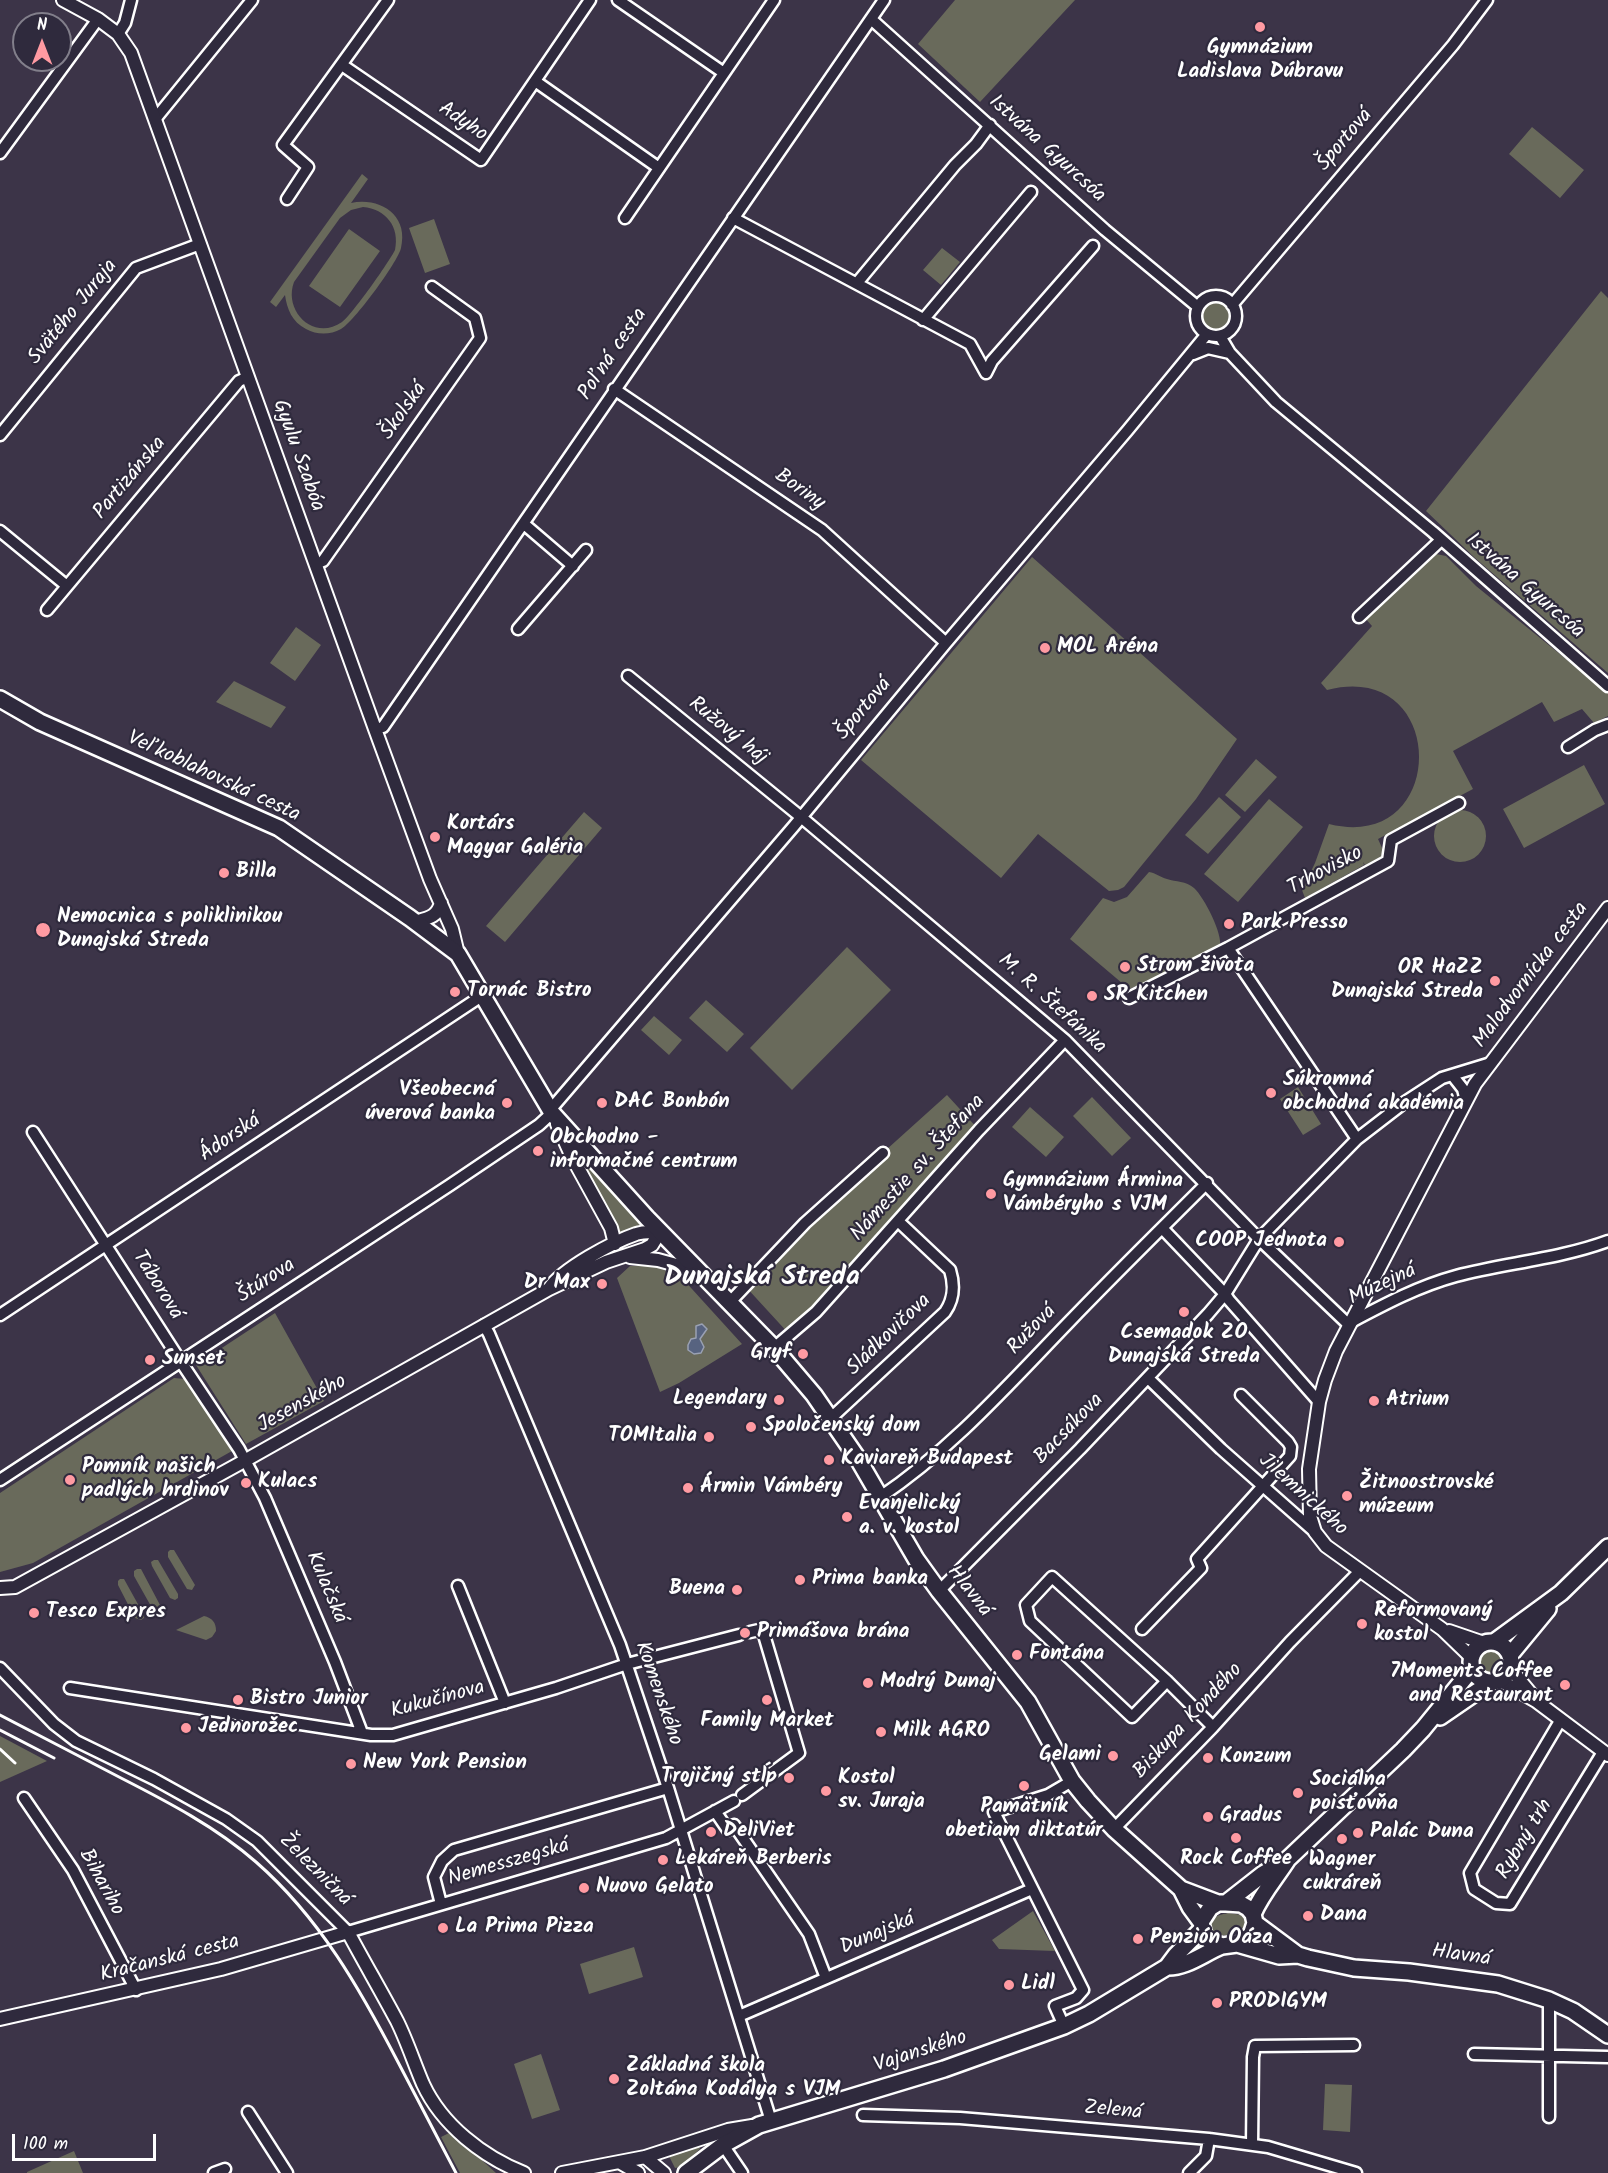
<!DOCTYPE html>
<html>
<head>
<meta charset="utf-8">
<style>
	body { margin:0 }
	#map { position:relative; width:1608px; height:2173px; overflow:hidden; background:#3c3448; font-family:Kalam,sans-serif }
	canvas { display:block }
	.north { position:absolute; left:12px; top:12px; width:60px; height:60px; box-sizing:border-box; background:#2f2a3d; border:2px solid #827f8b; border-radius:50%; rotate:0deg; font-size:16px; font-weight:700; line-height:24px; text-align:center; color:#fff }
	.north::after { content:''; display:block; margin:auto; width:21px; height:27px; background:#ff9aa2; clip-path:polygon(50% 0,100% 100%,50% 72%,0 100%) }
	.scale { position:absolute; left:12px; top:2134px; width:144px; height:27px; box-sizing:border-box; border:3px solid #fff; border-top:0; padding-left:8px; font-size:18px; line-height:21px; white-space:nowrap; color:#fff; -webkit-text-stroke:4px #2f2a3d; paint-order:stroke }
</style>
</head>
<body>
<div id="map">
<canvas width="1608" height="2173"></canvas>
<div class="north">N</div>
<div class="scale">100 m</div>
</div>
<script>
const context = document.querySelector('canvas').getContext('2d');
context.lineJoin = 'round';
function paint(path, color) { context.fillStyle = color; context.fill(path, 'evenodd'); }
function stroke(path, color, width, dash) { context.strokeStyle = color; context.lineWidth = width; context.lineCap = dash ? 'butt' : 'round'; context.setLineDash(dash || []); context.stroke(path); }
function drawText(font, color, halo, rows, align = 'center') {
  context.font = font + ' Kalam,sans-serif'; context.lineWidth = 4.5; context.setLineDash([]); context.textBaseline = 'middle'; context.strokeStyle = halo; context.fillStyle = color; for (const [text, x, y, turn = 0] of rows) {
    context.save(); context.translate(x, y); context.rotate((+turn || 0) * Math.PI / 180); context.textAlign = isNaN(turn) ? turn : align; if (halo) context.strokeText(text, 0, 0); context.fillText(text, 0, 0); context.restore();
  }
}
paint(new Path2D(`
	M955,0h120l-95,102 -62,-58z
	M1532,127l52,43 -24,28 -51,-44z
	M362,174l6,5 -17,24c29,-6 58,12 50,45 -3,14 -48,75 -60,81 -11,6 -24,6 -35,0 -14,-7 -19,-20 -21,-34l-9,12 -6,-5zM363,207c23,2 37,20 32,43 -6,12 -43,65 -53,72 -28,20 -59,-11 -48,-40l46,-64 11,-8z
	M434,219l16,45 -25,9 -16,-45z
	M349,229l31,22 -40,56 -31,-21z
	M942,248l18,14 -19,23 -18,-15z
	M1601,291l7,7v375l-133,-115 -49,-47z
	M1203 316a13 13 0 1 1 26 0a13 13 0 1 1-26 0Z
	M1436,554l10,2 30,30 132,107v23l-14,7 -12,-14 -28,13 -12,-20 -89,49 20,38 -95,50 5,11 -2,7 -16,8 -2,-3 1,3 -59,33 -3,-8 13,-27 14,-39c121,30 120,-166 -2,-134l-6,-7 51,-57 -7,-8z
	M1032,557l205,182 -41,60 -72,88 -6,3 -9,1 -71,-57 -37,44 -140,-118z
	M296,627l25,18 -26,36 -25,-18z
	M234,681l52,26 -15,21 -55,-26z
	M1256,759l21,18 -32,35 -20,-17z
	M1584,765l21,39 -81,44 -21,-39z
	M1219,797l22,20 -33,37 -23,-19z
	M1269,799l34,28 -65,75 -34,-28z
	M1434 836a26 26 0 1 1 52 0a26 26 0 1 1-52 0Z
	M584,812l18,16 -97,114 -19,-16z
	M1149,872c7,1 11,5 18,7 9,3 19,2 27,9 10,9 29,46 26,59l-61,30 -30,12 -59,-50 33,-41 11,4 13,-5z
	M847,947l44,43 -99,100 -42,-42z
	M706,1000l38,34 -17,18 -38,-34z
	M654,1016l28,24 -13,15 -28,-25z
	M1298,1087l23,37 -18,11 -23,-36z
	M947,1095l32,35 -189,205 -45,-49 60,-63z
	M1092,1097l39,41 -19,18 -39,-40z
	M1030,1107l34,30 -18,20 -34,-30z
	M593,1163l48,61 -21,10 -38,-64z
	M630,1266h25l27,12 60,66 -63,39 -19,9 -43,-114z
	M275,1313l49,88 -78,43 -50,-79z
	M174,1378l11,1 47,72 -199,112 -33,9v-79z
	M170,1550h4l21,35 -3,5 -5,-1 -19,-32v-5z
	M154,1560h4l20,34v4l-3,2 -5,-2 -18,-32 -1,-4z
	M137,1569h4l19,36 -3,5 -5,-2 -18,-32v-5z
	M120,1579h4l20,36v3l-3,2 -6,-2 -17,-33v-4z
	M204,1616c8,2 12,6 12,15l-4,6 -6,3 -30,-10z
	M1479 1662a12 12 0 1 1 24 0a12 12 0 1 1-24 0Z
	M0,1736l47,25 -47,21z
	M1033,1911l22,40 -56,-2 -7,-9z
	M1228,1913l14,2c6,5 5,12 0,18l-23,3 -8,-7c-2,-12 7,-14 17,-16z
	M634,1947l9,30 -54,17 -9,-30z
	M541,2054l19,56 -28,9 -18,-55z
	M1325,2084l27,1 -2,47 -27,-2z
	M451,2132l45,41h-36l-19,-36z
	M698,2144l2,5 -20,18 -5,1 -7,-14z
	M74,2151l9,22h-56v-1z`), '#696a5b');
const water = new Path2D(`
	M702,1324l5,5 -7,10 4,8 -3,6 -7,1 -6,-4v-5l3,-6 5,-1v-12z`);
paint(water, '#576380');
stroke(water, '#9aa1b3', 1.5);
const minor = new Path2D(`
	M618,0l106,73
	M871,19l234,211 93,77
	M118,34l7,-11 6,-23
	M342,65l139,95 109,-160
	M535,81l124,87
	M156,118l96,-118
	M0,153l98,-134
	M287,199l21,-32 -25,-22 105,-145
	M625,218l149,-218
	M733,218l237,126 16,29
	M857,283l98,-118 21,-21 14,-19
	M1196 316a20 20 0 1 1 40 0a20 20 0 1 1-40 0Z
	M1232,305l221,-260 34,-45
	M923,320l108,-128
	M1220,336l10,17 46,49 157,130 175,154
	M1193,354l15,-6 22,5
	M986,373l6,-12 101,-115
	M614,389l208,141 124,113
	M0,435l136,-167 64,-24
	M524,524l49,42
	M0,531l67,55
	M316,564l7,-3 157,-223 -5,-20 -43,-31
	M47,610l192,-229 9,-4
	M1359,617l82,-77
	M518,629l68,-79
	M628,676l173,141 264,223 194,199 90,86
	M375,729l8,-2 501,-727
	M1568,747l27,-17 13,-5
	M1228,948l129,191
	M1129,998l99,-50 160,-87 3,-21 68,-37
	M1452,1075l11,14 3,12
	M551,1109l243,-283 152,-183 181,-212 80,-97
	M33,1132l148,230 58,87 26,49 70,164 27,71
	M1162,1228l63,66 4,6 90,102
	M729,1303l76,-80 78,-70
	M0,1315l483,-320
	M1351,1322c34,-18 68,-36 105,-46 50,-13 103,-17 152,-35
	M484,1325l5,9 131,311 48,143 103,333
	M774,1348l42,-36 163,-182 86,-90
	M1148,1378l73,71 94,83
	M831,1418l114,-106c9,-13 10,-26 5,-42l-52,-49
	M0,1480l450,-295 89,-60 13,-12
	M879,1498c73,-49 130,-114 190,-176 45,-47 92,-93 138,-139
	M458,1586l47,117
	M939,1591l141,-142 128,-135 17,-20 34,-55 98,-100 48,-37 37,-24 49,-15
	M1142,1629l59,-61 -4,-9 93,-103 1,-9 -3,-5 -47,-47
	M0,1668l54,56 22,17 78,38 72,40 31,22 91,91 318,-94 68,-37
	M1167,1681l-35,36 -102,-96 -4,-16 26,-28 115,104 46,46
	M70,1688l301,47h22l163,-47 71,-24 112,-29
	M1560,1721l-90,152 4,16 22,14 14,1 93,-152
	M742,1795l57,-42 -35,-118 -5,-5 -9,2
	M24,1798l49,72 63,120
	M715,1811l13,19 6,-5 75,109 17,44
	M1114,1829l99,-102 77,-85 70,-71
	M441,1904l-7,-27 8,-16 12,-11 214,-62
	M739,2016l293,-127
	M1064,2026l-9,-20 21,-8 7,-8 -89,-178 54,-17 24,-14
	M1474,2054l134,3
	M248,2112l39,61
	M863,2115l97,3 249,21 59,8 88,26
	M1549,2117v-117
	M723,2145l19,28
	M1252,2145l1,-88 2,-11 99,-1
	M214,2173l11,-4
	M1189,2173l17,-17 3,-17`);
const tertiary = new Path2D(`
	M63,0l35,19 20,15 13,19 244,676 55,150 22,50 6,25
	M415,922c14,-4 22,-5 26,-19
	M557,1124l15,33 39,71 4,16
	M630,1257l28,3 40,11
	M0,1588l15,-1 231,-127 303,-171 57,-27 39,-13 7,-4 8,-13c-8,0 -16,-1 -24,2 -23,8 -74,35 -87,55
	M1449,1631l35,12
	M1472,1658l-30,-29 -116,-83 -11,-14 -5,-16 -1,-47 10,-67 6,-22 11,-29 139,-267 133,-176
	M1511,1665l7,13 14,17
	M1499,1680l37,21 72,54
	M0,2019l221,-50 127,-37c16,30 33,59 49,89 10,20 17,42 26,63 19,41 60,73 101,89
	M645,2157l19,16
	M621,2163l17,10
	M562,2173l83,-16 83,-27 24,-4`);
const secondary = new Path2D(`
	M0,699l40,23 239,106 131,90 48,36 94,159 95,105 127,130 40,47 44,64 58,100 23,32 89,111 44,79 16,20 26,28 67,60 9,18 11,15 3,14 6,5 12,5 15,-2 14,-9 4,-12 -2,-9 -5,-6 -7,-4 -15,-1h-8l-8,5 -9,14
	M1494,1642l67,-49 47,-46
	M1471 1662a20 20 0 1 1 40 0a20 20 0 1 1-40 0Z
	M1510,1655l38,-46
	M1440,1717l51,-35
	M1181,1889l37,14
	M1226,1903l37,-29 24,-14
	M1253,1914c9,-21 23,-36 35,-55l115,-109 20,-21 49,-60
	M1255,1923l43,32 10,3 46,10 55,4 89,12 51,16 24,11 35,24
	M1237,1944l42,12 19,-1
	M1167,1967c19,1 37,-14 55,-21
	M686,2173l37,-28 36,-20 185,-56 120,-43 25,-12 78,-47 9,-12 25,-25`);
stroke(minor, '#fff', 15);
stroke(tertiary, '#fff', 16);
stroke(secondary, '#fff', 20);
stroke(minor, '#2f2a3d', 10);
stroke(tertiary, '#2f2a3d', 12);
stroke(secondary, '#2f2a3d', 15);
stroke(new Path2D(`
	M0,1715c40,21 81,42 121,63 47,24 95,49 135,84 64,56 104,127 143,202 19,37 38,73 57,109
	M0,1730l54,28
	M0,1749l15,14`), '#fff', 3);
for (const [x, y, r, color] of [
	[1260,27,6,"#ff9aa2"],
	[1045,648,6,"#ff9aa2"],
	[435,837,6,"#ff9aa2"],
	[224,873,6,"#ff9aa2"],
	[1229,924,6,"#ff9aa2"],
	[43,930,8,"#ff9aa2"],
	[1125,967,6,"#ff9aa2"],
	[1495,981,6,"#ff9aa2"],
	[455,992,6,"#ff9aa2"],
	[1092,996,6,"#ff9aa2"],
	[1271,1093,6,"#ff9aa2"],
	[507,1103,6,"#ff9aa2"],
	[602,1103,6,"#ff9aa2"],
	[538,1151,6,"#ff9aa2"],
	[991,1194,6,"#ff9aa2"],
	[1339,1242,6,"#ff9aa2"],
	[602,1284,6,"#ff9aa2"],
	[1184,1312,6,"#ff9aa2"],
	[803,1354,6,"#ff9aa2"],
	[150,1360,6,"#ff9aa2"],
	[779,1400,6,"#ff9aa2"],
	[1374,1401,6,"#ff9aa2"],
	[751,1427,6,"#ff9aa2"],
	[709,1437,6,"#ff9aa2"],
	[829,1460,6,"#ff9aa2"],
	[70,1480,6,"#ff9aa2"],
	[246,1483,6,"#ff9aa2"],
	[688,1488,6,"#ff9aa2"],
	[1347,1496,6,"#ff9aa2"],
	[847,1517,6,"#ff9aa2"],
	[800,1580,6,"#ff9aa2"],
	[737,1590,6,"#ff9aa2"],
	[34,1613,6,"#ff9aa2"],
	[1362,1624,6,"#ff9aa2"],
	[745,1633,6,"#ff9aa2"],
	[1017,1655,6,"#ff9aa2"],
	[868,1683,6,"#ff9aa2"],
	[1565,1685,6,"#ff9aa2"],
	[238,1700,6,"#ff9aa2"],
	[767,1700,6,"#ff9aa2"],
	[186,1728,6,"#ff9aa2"],
	[881,1732,6,"#ff9aa2"],
	[1113,1756,6,"#ff9aa2"],
	[1208,1758,6,"#ff9aa2"],
	[351,1764,6,"#ff9aa2"],
	[789,1778,6,"#ff9aa2"],
	[1024,1786,6,"#ff9aa2"],
	[826,1791,6,"#ff9aa2"],
	[1298,1793,6,"#ff9aa2"],
	[1208,1817,6,"#ff9aa2"],
	[711,1832,6,"#ff9aa2"],
	[1358,1833,6,"#ff9aa2"],
	[1236,1838,6,"#ff9aa2"],
	[1342,1839,6,"#ff9aa2"],
	[663,1860,6,"#ff9aa2"],
	[584,1888,6,"#ff9aa2"],
	[1308,1916,6,"#ff9aa2"],
	[443,1928,6,"#ff9aa2"],
	[1138,1939,6,"#ff9aa2"],
	[1009,1985,6,"#ff9aa2"],
	[1217,2003,6,"#ff9aa2"],
	[614,2079,6,"#ff9aa2"]
]) { const dot = new Path2D(); dot.arc(x, y, r, 0, 2 * Math.PI); context.fillStyle = color; context.fill(dot); stroke(dot, '#2f2a3d', 2); }
drawText('bold 21px', '#fff', '#2f2a3d', [
	["Gymnázium",1260,49,"center"],
	["Ladislava Dúbravu",1260,73,"center"],
	["MOL Aréna",1057,648],
	["Kortárs",447,825],
	["Magyar Galéria",447,849],
	["Billa",236,873],
	["Nemocnica s poliklinikou",57,918],
	["Dunajská Streda",57,942],
	["Park Presso",1241,924],
	["Strom života",1137,967],
	["OR HaZZ",1483,969,"right"],
	["Dunajská Streda",1483,993,"right"],
	["Tornác Bistro",467,992],
	["SR Kitchen",1104,996],
	["Súkromná",1283,1081],
	["obchodná akadémia",1283,1105],
	["Všeobecná",495,1091,"right"],
	["úverová banka",495,1115,"right"],
	["DAC Bonbón",614,1103],
	["Obchodno -",550,1139],
	["informačné centrum",550,1163],
	["Gymnázium Ármina",1003,1182],
	["Vámbéryho s VJM",1003,1206],
	["COOP Jednota",1327,1242,"right"],
	["Dr Max",590,1284,"right"],
	["Csemadok ZO",1184,1334,"center"],
	["Dunajská Streda",1184,1358,"center"],
	["Gryf",791,1354,"right"],
	["Sunset",162,1360],
	["Legendary",767,1400,"right"],
	["Atrium",1386,1401],
	["Spoločenský dom",763,1427],
	["TOMItalia",697,1437,"right"],
	["Kaviareň Budapest",841,1460],
	["Pomník našich",82,1468],
	["padlých hrdinov",82,1492],
	["Kulacs",258,1483],
	["Žitnoostrovské",1359,1484],
	["múzeum",1359,1508],
	["Ármin Vámbéry",700,1488],
	["Evanjelický",859,1505],
	["a. v. kostol",859,1529],
	["Prima banka",812,1580],
	["Buena",725,1590,"right"],
	["Reformovaný",1374,1612],
	["kostol",1374,1636],
	["Tesco Expres",46,1613],
	["Primášova brána",757,1633],
	["Fontána",1029,1655],
	["7Moments Coffee",1553,1673,"right"],
	["and Restaurant",1553,1697,"right"],
	["Modrý Dunaj",880,1683],
	["Bistro Junior",250,1700],
	["Family Market",767,1722,"center"],
	["Jednorožec",198,1728],
	["Milk AGRO",893,1732],
	["Gelami",1101,1756,"right"],
	["Konzum",1220,1758],
	["New York Pension",363,1764],
	["Trojičný stĺp",777,1778,"right"],
	["Kostol",838,1779],
	["sv. Juraja",838,1803],
	["Sociálna",1310,1781],
	["poisťovňa",1310,1805],
	["Pamätník",1024,1808,"center"],
	["obetiam diktatúr",1024,1832,"center"],
	["Gradus",1220,1817],
	["DeliViet",723,1832],
	["Palác Duna",1370,1833],
	["Lekáreň Berberis",675,1860],
	["Rock Coffee",1236,1860,"center"],
	["Wagner",1342,1861,"center"],
	["cukráreň",1342,1885,"center"],
	["Nuovo Gelato",596,1888],
	["Dana",1320,1916],
	["La Prima Pizza",455,1928],
	["Penzión Oáza",1150,1939],
	["Lidl",1021,1985],
	["PRODIGYM",1229,2003],
	["Základná škola",626,2067],
	["Zoltána Kodálya s VJM",626,2091]
], 'left');
drawText('21px', '#fff', '#2f2a3d', [
	["Adyho",462,123,34],
	["Športová",1346,141,-50],
	["Istvána Gyurcsóa",1046,150,42],
	["Svätého Juraja",74,313,-51],
	["Poľná cesta",614,355,-56],
	["Školská",405,412,-55],
	["Gyulu Szabóa",297,456,70],
	["Partizánska",131,479,-50],
	["Boriny",799,491,35],
	["Istvána Gyurcsóa",1524,587,41],
	["Športová",865,710,-50],
	["Ružový háj",727,732,39],
	["Veľkoblahovská cesta",213,778,25],
	["Trhovisko",1326,872,-28],
	["Malodvornícka cesta",1532,976,-53],
	["M. R. Štefánika",1051,1005,42],
	["Ádorská",231,1139,-34],
	["Námestie sv. Štefana",919,1169,-48],
	["Štúrova",267,1282,-33],
	["Táborová",156,1286,58],
	["Múzejná",1383,1286,-25],
	["Ružová",1033,1331,-46],
	["Sládkovičova",890,1336,-44],
	["Jesenského",303,1405,-29],
	["Bacsákova",1070,1430,-46],
	["Jilemnického",1302,1496,42],
	["Kulačská",325,1588,67],
	["Hlavná",968,1592,52],
	["Komenského",657,1694,71],
	["Kukučínova",438,1701,-15],
	["Biskupa Kondého",1189,1722,-47],
	["Rybný trh",1526,1840,-59],
	["Nemesszegská",509,1864,-16],
	["Železničná",314,1871,45],
	["Bihariho",100,1883,61],
	["Dunajská",878,1935,-23],
	["Hlavná",1461,1957,8],
	["Kračanská cesta",170,1960,-14],
	["Vajanského",921,2053,-18],
	["Zelená",1113,2112,5]
]);
drawText('bold 27px', '#fff', '#2f2a3d', [
	["Dunajská Streda",762,1279]
]);
</script>
</body>
</html>
